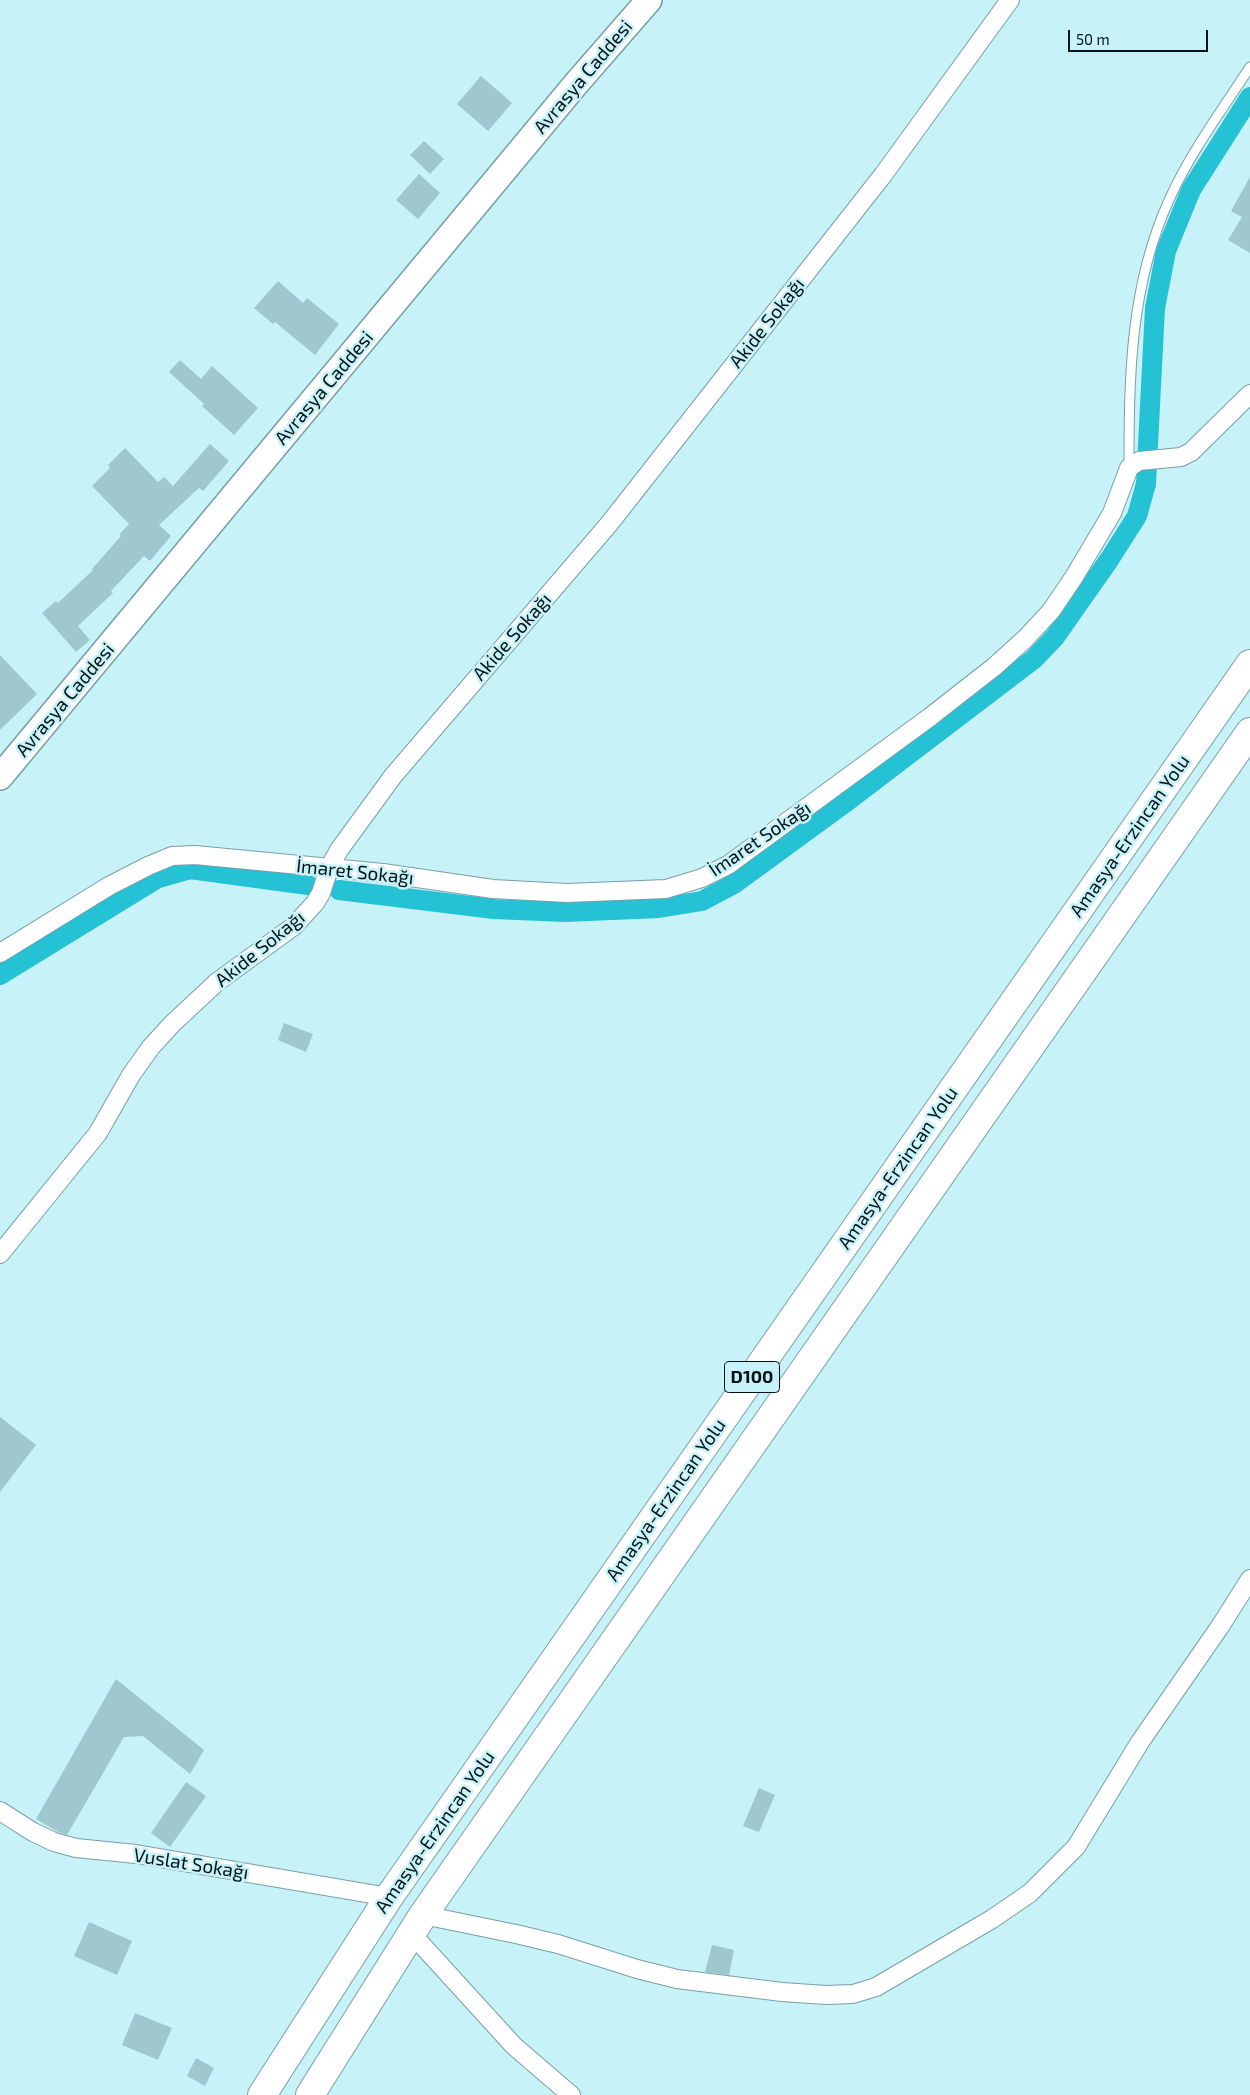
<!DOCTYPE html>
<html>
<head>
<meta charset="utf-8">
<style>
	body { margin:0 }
	#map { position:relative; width:1250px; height:2095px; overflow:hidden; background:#c7f2f8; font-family:"Exo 2",sans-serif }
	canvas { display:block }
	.scale { position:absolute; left:1068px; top:30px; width:140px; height:22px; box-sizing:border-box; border:2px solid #041316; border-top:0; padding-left:6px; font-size:15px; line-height:18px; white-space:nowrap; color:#041316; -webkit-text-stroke:4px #c7f2f8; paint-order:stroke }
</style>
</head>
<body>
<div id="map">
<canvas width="1250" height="2095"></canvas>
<div class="scale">50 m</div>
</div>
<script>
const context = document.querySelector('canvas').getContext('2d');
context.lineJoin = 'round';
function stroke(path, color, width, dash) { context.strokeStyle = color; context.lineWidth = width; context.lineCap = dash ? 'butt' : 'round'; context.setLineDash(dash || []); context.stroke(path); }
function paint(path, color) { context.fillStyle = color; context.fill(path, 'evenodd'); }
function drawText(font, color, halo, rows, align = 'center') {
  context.font = font + ' "Exo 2",sans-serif'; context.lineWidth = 5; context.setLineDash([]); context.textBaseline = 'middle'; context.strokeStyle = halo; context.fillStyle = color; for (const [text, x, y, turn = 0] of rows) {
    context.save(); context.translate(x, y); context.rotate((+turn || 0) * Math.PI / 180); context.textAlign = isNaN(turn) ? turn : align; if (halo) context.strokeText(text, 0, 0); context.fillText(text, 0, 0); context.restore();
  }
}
stroke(new Path2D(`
	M339,890l155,19 71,3 94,-4 43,-7 32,-17 111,-81 189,-144 21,-22 54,-77 28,-44 9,-32 9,-176 11,-57 25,-61 59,-93
	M0,975l158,-97 32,-9 118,16`), '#25c1d4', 20);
paint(new Path2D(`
	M481,76l31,27 -24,28 -31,-27z
	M424,141l20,18 -14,15 -20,-19z
	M419,174l21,19 -22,26 -22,-19z
	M1250,177v76l-22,-13 14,-23 -11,-6z
	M278,281l25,22 4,-5 32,26 -24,31 -40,-33 -2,2 -19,-16z
	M180,360l21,19 11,-13 46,42 -24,27 -32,-29 2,-2 -35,-32z
	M210,444l19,17 -26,30 -4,-3 -40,37 12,11 -21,25 -6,-5 -33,35 2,2 -35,33 12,14 -14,12 -34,-39 14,-12 2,2 35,-33 -1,-1 29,-33 -2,-1 10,-11 -37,-38 18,-18 -2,-3 17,-17 33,34 6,-5 9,9z
	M0,655l37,39 -37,36z
	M284,1023l29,11 -7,18 -28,-12z
	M0,1417l36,28 -36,47z
	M116,1679l88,71 -14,24 -47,-38 -19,1 -57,98 -9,-3 -22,-13z
	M186,1782l20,14 -36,51 -19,-14z
	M759,1788l16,7 -16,37 -16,-6z
	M89,1922l43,19 -15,34 -43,-19z
	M712,1945l22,5 -5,25 -24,-3z
	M135,2013l37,15 -14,32 -36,-15z
	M196,2058l18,10 -9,18 -18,-10z`), '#9ec8ce');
const lane = new Path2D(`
	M1129,468c0,-92 1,-182 40,-268 21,-47 53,-90 81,-133`);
const street = new Path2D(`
	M0,953l109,-67 39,-20 24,-10 23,-1 188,18 110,16 74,4 99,-4 36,-11 26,-13 202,-148 64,-50 31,-28 26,-28 23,-34 38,-64 17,-45 10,-7 42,-4 10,-5 59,-58
	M0,1254l98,-121 33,-58 20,-28 21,-23 45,-42 77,-56 21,-23 6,-10 8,-25 10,-18 54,-74 216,-252 274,-349 127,-175
	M0,1811l33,21 21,10 22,6 60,6 253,43
	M423,1915l93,19 42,10 79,25 40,10 105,13 44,3 27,-1 23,-7 116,-68 38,-26 46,-46 64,-105 81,-117 29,-46
	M411,1933l103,113 57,49`);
const secondary = new Path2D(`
	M0,777l575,-692 74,-85`);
const highway = new Path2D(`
	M262,2095l127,-198 861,-1233
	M310,2095l113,-180 827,-1183`);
stroke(lane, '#77a0a6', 11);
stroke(street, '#77a0a6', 20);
stroke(secondary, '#77a0a6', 28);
stroke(highway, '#77a0a6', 30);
stroke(lane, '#fff', 9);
stroke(street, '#fff', 18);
stroke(secondary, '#fff', 25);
stroke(highway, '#fff', 28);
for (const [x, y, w] of [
	[752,1377,55]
]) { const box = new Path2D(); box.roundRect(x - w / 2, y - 15.5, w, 31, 4); context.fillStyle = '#c7f2f8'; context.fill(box); stroke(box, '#041316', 1); }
drawText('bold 18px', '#041316', null, [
	["D100",752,1377]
]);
drawText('19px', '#041316', '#c7f2f8', [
	["Avrasya Caddesi",583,77,-50],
	["Akide Sokağı",767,323,-52],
	["Avrasya Caddesi",324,388,-50],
	["Akide Sokağı",512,637,-49],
	["Avrasya Caddesi",65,700,-50],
	["Amasya-Erzincan Yolu",1130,836,-55],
	["İmaret Sokağı",760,839,-34],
	["İmaret Sokağı",355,872,6],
	["Akide Sokağı",260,949,-39],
	["Amasya-Erzincan Yolu",898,1168,-55],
	["Amasya-Erzincan Yolu",666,1500,-55],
	["Amasya-Erzincan Yolu",435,1832,-55],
	["Vuslat Sokağı",191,1864,9]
]);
</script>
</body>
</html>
